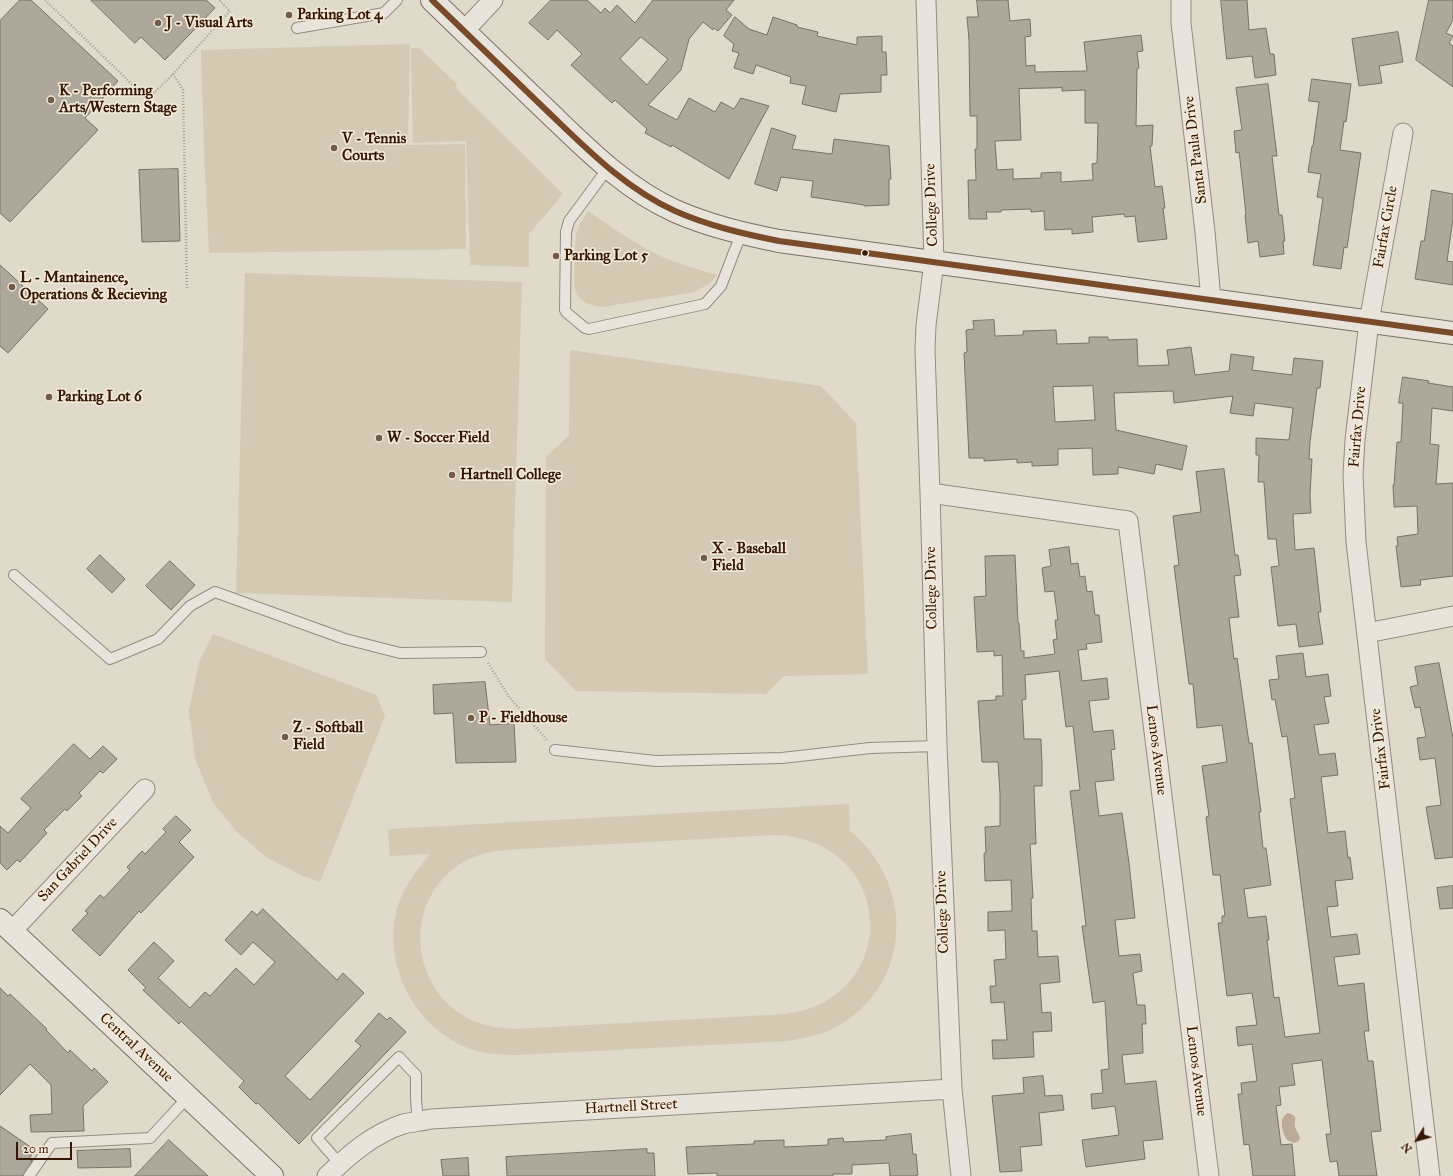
<!DOCTYPE html>
<html>
<head>
<meta charset="utf-8">
<style>
	body { margin:0 }
	#map { position:relative; width:1453px; height:1176px; overflow:hidden; background:#e0daca; font-family:"IM FELL Great Primer",serif }
	canvas { display:block }
	.north { position:absolute; left:1397px; top:1120px; width:40px; height:40px; -webkit-text-stroke:3px #f1e9d7; paint-order:stroke; rotate:233deg; font-size:11px; font-weight:700; line-height:16px; text-align:center; color:#371604 }
	.north::after { content:''; display:block; margin:auto; width:14px; height:18px; background:#371604; clip-path:polygon(50% 0,100% 100%,50% 72%,0 100%) }
	.scale { position:absolute; left:16px; top:1142px; width:56px; height:18px; box-sizing:border-box; border:2px solid #371604; border-top:0; padding-left:5px; font-size:12px; line-height:14px; white-space:nowrap; color:#371604; -webkit-text-stroke:3px #f1e9d7; paint-order:stroke }
</style>
</head>
<body>
<div id="map">
<canvas width="1453" height="1176"></canvas>
<div class="north">N</div>
<div class="scale">20 m</div>
</div>
<script>
const context = document.querySelector('canvas').getContext('2d');
context.lineJoin = 'round';
function paint(path, color) { context.fillStyle = color; context.fill(path, 'evenodd'); }
function stroke(path, color, width, dash) { context.strokeStyle = color; context.lineWidth = width; context.lineCap = dash ? 'butt' : 'round'; context.setLineDash(dash || []); context.stroke(path); }
function drawText(font, color, halo, rows, align = 'center') {
  context.font = font + ' "IM FELL Great Primer",serif'; context.lineWidth = 3.5; context.setLineDash([]); context.textBaseline = 'middle'; context.strokeStyle = halo; context.fillStyle = color; for (const [text, x, y, turn = 0] of rows) {
    context.save(); context.translate(x, y); context.rotate((+turn || 0) * Math.PI / 180); context.textAlign = isNaN(turn) ? turn : align; if (halo) context.strokeText(text, 0, 0); context.fillText(text, 0, 0); context.restore();
  }
}
paint(new Path2D(`
	M410,44l-2,101 57,-1 1,105 -257,4 -5,-102 -3,-101z
	M411,48h8l38,36 -1,4 107,106 -34,40v33l-59,-2 -4,-124 -53,2z
	M588,211c22,15 44,31 68,43 19,9 40,15 61,21l-7,8 -15,9 -93,15c-11,-1 -23,-5 -27,-18 -2,-6 0,-52 2,-59 3,-7 7,-13 11,-19z
	M245,273l277,9 -10,320 -276,-9z
	M570,350l251,36 35,37 12,251 -84,2 -18,18 -190,-3 -31,-32 1,-202 23,-22z
	M213,634l163,61 9,21 -65,166 -17,-6 -37,-19 -31,-27 -23,-29 -17,-43 -6,-47 10,-49z
	M849,804l1,27c64,52 63,150 -10,194 -16,9 -34,13 -52,16l-271,14c-14,0 -27,-1 -40,-4 -60,-17 -97,-86 -79,-146 7,-20 19,-35 32,-51l-40,2 -2,-27zM775,835c121,4 129,163 11,179l-271,15c-10,-1 -20,-1 -30,-4 -57,-16 -82,-84 -52,-133 10,-16 24,-29 41,-35 10,-4 20,-6 30,-7z`), '#d4c9b3');
paint(new Path2D(`
	M1288,1113c11,3 6,7 7,14 1,4 4,7 5,10l-1,4 -5,2 -7,-3c-5,-8 -9,-22 1,-27z`), '#bcac97');
const building = new Path2D(`
	M20,0h11l87,81 -33,37 13,12 -88,92 -10,-9v-192z
	M91,0h115l9,8 -50,52 -24,-23 -6,6z
	M551,0h36l14,13 4,-5 5,5 7,-8 18,18 18,-23h81l-8,10 6,5 -14,16 -4,-3 -1,2 -10,-8 -14,17 -8,31 -33,35 29,15 12,-22 26,14 6,-10 13,7 7,-11 28,8 -40,73 -57,-34 -1,2 -26,-14 2,-4 -32,-29 -3,3 -41,-38 11,-11 -25,-24 -9,10 -19,-17zM641,37l27,22 -21,26 -27,-26z
	M977,0h31l2,21 20,-2 1,17 -6,1 1,29 9,-1v7l52,-1 -3,-29 57,-7 2,16 -6,1 2,16 -2,1 -1,57 17,-1 -1,21h-2l5,41 7,-1 3,22h-2l4,31 -29,3 -3,-26 -10,1 -1,-3 -32,3 1,15 -21,2v-5l-27,1 -1,-19 -13,1v-3l-30,1v2h-15l1,7h-18l-1,-39h8l-1,-31h2v-33h-7l-1,-76 -2,-23h11zM1062,88v3l23,-1v33h13l-1,40 -5,1 1,16 -32,2v-10l-20,1v5l-28,1v-10l-16,1 -2,-29 26,-1 -2,-51z
	M1221,0h26l2,30 17,-2 4,26h4l2,21 -21,3 -3,-22 -25,3z
	M1429,0h24v20l-7,13 7,3 -4,7 4,3v41l-37,-27z
	M735,17l14,12 18,6 6,-18 24,8v2l21,5 -1,4 40,9v-8l25,-1v16h4l1,23h-6v17l-41,2 -4,18 -34,-8 4,-18 -16,-3 1,-6 -35,-12 -3,9 -19,-6 5,-15 -7,-2 2,-7 -10,-8z
	M1398,32l5,30 -24,4 3,17 -23,3 -7,-47z
	M1312,79l39,5 -5,38 -2,-1 -4,29 21,3 -14,95 -3,-1 -3,22 -28,-4 10,-67 -6,-1 4,-23 -13,-2 4,-26h1l6,-44 -10,-1z
	M1268,84l9,72h-5l7,59h3l3,26h-2l1,13 -24,3 -2,-16 -10,2 -3,-28 1,-1 -6,-54 -1,-8 -3,1 -2,-22 8,-1 -6,-42z
	M772,128l24,8 -4,13 40,5 2,-15 55,7 2,33h-2v26l-25,1v-1l-53,-8 2,-16 -32,-4 -4,14 -22,-7z
	M178,169l2,72 -38,1 -3,-72z
	M1432,190l21,4v25l-6,42 6,1v23l-38,-6 6,-38h3z
	M0,265l48,44 -40,44 -8,-7z
	M994,320l1,16 28,-1v-4l33,-1 1,14 32,-1v-6h19v3l29,-1 1,27 31,-1 -2,-15 24,-3 4,28 34,-4 2,-17 23,3 -2,13 40,5 2,-17 29,3 -3,27h-3l-7,54 -1,17h3l-2,36 1,18 -18,1 2,36 19,-2 7,64h-3l5,32 -24,3 -3,-23 -18,2 -7,-59 8,-1 -3,-27h-8l-4,-57h-6l1,-27h-3v-17l33,2 4,-32 -38,-5 -2,13 -23,-3 3,-17 -59,7 -1,-12 -59,2 2,37 71,16 -5,24 -26,-6 -2,10 -36,-7v7l-25,1 -1,-27 -34,1v16l-26,1v-4l-15,1v-4l-33,2v-3h-15l-5,-105 3,-1 -1,-22 8,-1 -1,-8zM1093,386l2,34 -40,2 -2,-35z
	M1403,377l26,4 -1,2 25,4v24l-21,-3 -2,36 9,1 -3,39 17,-1v93l-33,4 1,5 -20,2 -5,-41h2l-1,-9 21,-3 -1,-28 -23,1 -1,-22h1l3,-43h4l2,-39h-4z
	M1224,469l11,86h3l3,20 -7,1 5,41 -10,1 5,41 3,-1 12,85h3l9,69h-2l4,36h3l5,37 -27,4 4,29 18,-2 3,24h-2l7,58 5,-1 6,40 35,-4 -30,-234 5,-1 -8,-62 -5,1 -7,-38 -3,1 -3,-20 10,-1 -3,-23 27,-3 3,24 22,-3 3,22 -7,1 5,26 -15,2 5,30 16,-2 3,22 -17,2 7,56 17,-2 3,27 2,-1 3,22 -18,2 3,25 -11,1 4,30 26,-3 3,20 -26,3 4,29 26,-3 5,48h-5l4,30h5l8,70 -10,1 6,44h-38l-2,-15 -7,1 -4,-28h5l-9,-74 -30,4 3,21 -16,2 2,18 -5,1 5,39 11,-1 3,32h-42l-4,-32 -5,1 -6,-51h4l-1,-11 16,-2 -5,-37 -14,2 -2,-19 21,-2 -5,-32 -25,3 -9,-73h4v-7h3l-5,-41h-7l-7,-58 3,-1 -7,-50 25,-4 -5,-37 -25,3 -4,-44h-4l-15,-118 5,-1 -6,-49 28,-4 -5,-40z
	M1069,547l2,17 7,-1 2,14 5,-1 2,16 5,-1 3,24h4l3,27 -16,2 1,5 -9,1 4,31 25,-3 2,21 -20,2 4,31 20,-2 2,19 -4,1 3,30 -19,2 4,34 23,-3 7,50 6,55 -20,2 4,36 21,-2 2,17 -9,2 4,32h8l1,19h-4l1,29 -21,2 3,29 31,-3 7,58 -20,2 2,18 -59,8 -4,-27 37,-5 -4,-29 -23,3 -1,-15 12,-1 -2,-23 8,-1 -4,-68 -12,2 -11,-77h4l-16,-135 10,-1 -7,-64 -7,1 -7,-56 -34,4 1,24 -4,1 2,39h17l1,26v21h-8l2,58h-6l3,54h-2l1,33h5l1,26 20,-1 2,26 -20,2 2,29 9,-1 1,19 -19,1 1,25 -41,2 -1,-19h15l-3,-38 -13,1 -1,-17h6l-2,-26 12,-1 -1,-29 -17,1v-19l24,-1 -1,-31 -26,1 -1,-28h2l-1,-26 15,-1v-32l-2,-32h-16l-4,-61 18,-1v-4h7l-1,-41 -8,1v-5l-17,1 -3,-55 12,-1 -1,-40 30,-1 3,68h1l2,28h3v7l31,-4 -2,-14 4,-1 -2,-19h3l-4,-29 -9,1 -3,-24 9,-2 -2,-16z
	M100,555l25,24 -13,14 -25,-24z
	M170,561l25,24 -24,25 -25,-24z
	M1439,663l14,75v119l-18,2 -9,-52 15,-2 -6,-47 -15,2 -3,-22 9,-1 -6,-30 -5,1 -5,-21 8,-2 -3,-18z
	M485,682l5,43 24,-2 2,39 -60,1 -3,-50 -19,1 -1,-29z
	M74,744l16,15 13,-13 14,13 -14,14 -3,-2 -21,22 3,3 -15,15 -2,-2 -21,21 3,3 -27,29 -3,-2 -10,10 -7,-7v-37l8,7 23,-25 -10,-9z
	M176,816l15,14 -12,12 15,15 -53,56 -2,-2 -39,45 -28,-26 16,-17 -3,-2 15,-16 4,3 26,-28 -3,-3 15,-16 3,3 21,-22 -3,-3z
	M1453,886v22l-13,1 -3,-21z
	M263,909l74,71 6,-7 21,20 -79,83 25,24 51,-54 -6,-5 24,-28 8,7 3,-3 16,15 -107,112 -41,-41 -2,1 -17,-17 5,-6 -63,-60 -2,3 -36,-34 3,-2 -18,-18 26,-28 20,19 -16,17 32,30 15,-16 5,4 26,-28 18,17 21,-23 -22,-20 -12,13 -16,-15 27,-29 5,4z
	M0,988l8,8 2,-2 37,35 -1,1 22,23 2,-3 22,21 2,-3 14,14 -25,24 1,25 -53,1 -1,-17 22,-1 -1,-29 -21,-21 -30,31z
	M1043,1076l2,20 17,-1 2,15 -25,3 3,32 -22,2 2,24 -22,1 -8,-76 32,-3 -1,-15z
	M0,1126l35,24 -6,9 3,2 -9,15h-23z
	M911,1134l2,20h3l2,21 -4,1h-24l-1,-13 -37,2v9h-19v2h-116v-3l-29,1 -2,-27 68,-3v-3l30,-1v7l44,-2v-6l15,-1 1,4 42,-2v-3z
	M169,1140l39,36h-73z
	M130,1149l1,18 -53,1 -1,-17z
	M647,1149v4h7l1,23h-148l-1,-19z
	M468,1158l1,18h-26l-2,-16z`);
paint(building, '#aea79b');
stroke(building, '#7a7166', 1);
const lane = new Path2D(`
	M297,28l87,-15 13,-13
	M608,168l-39,53 -3,11 -1,78 2,3 18,15 4,1 116,-25 16,-18 20,-52
	M14,575l96,84 48,-20 32,-33 25,-14 130,47 55,14 81,-1
	M555,750l101,11 126,-3 88,-10 67,-2
	M340,1164l-23,-26 82,-81 17,18v25l2,21
	M29,1176l23,-33 98,-5 38,-41`);
const street = new Path2D(`
	M926,0l8,262 -8,63 -1,25 5,143 7,253 15,343 9,87
	M1181,0v23l24,209 6,68
	M464,31l29,-31
	M1403,133l-34,189 -14,118 -2,34 3,68 74,634
	M930,493l198,28 81,655
	M1367,633l86,-17
	M12,931l133,-142
	M327,1176c23,-22 46,-42 76,-52 9,-2 19,-3 28,-5l521,-30`);
const secondary = new Path2D(`
	M432,0c37,36 75,72 113,109 40,38 79,79 130,102 34,15 69,23 104,30l674,92
	M0,920l272,256`);
stroke(lane, '#938b80', 12);
stroke(street, '#938b80', 21);
stroke(secondary, '#7a7166', 24);
stroke(new Path2D(`
	M45,0l97,94h11l20,-20 57,-63 -11,-11
	M173,74l10,16 4,200
	M488,663l21,34 38,43`), '#a59f98', 2.5, [1, 2]);
stroke(lane, '#e8e4dc', 10);
stroke(street, '#e8e4dc', 19);
stroke(secondary, '#e8e4dc', 22);
stroke(new Path2D(`
	M432,0c37,36 75,72 113,109 40,38 79,79 130,102 34,15 69,23 104,30l674,92`), '#7a4b2a', 6);
for (const [x, y, r, color] of [
	[289,15,4,"#725b49"],
	[158,23,4,"#725b49"],
	[51,100,4,"#725b49"],
	[334,148,4,"#725b49"],
	[865,253,3.5,"#371604"],
	[556,256,4,"#725b49"],
	[12,287,4,"#725b49"],
	[49,397,4,"#725b49"],
	[379,438,4,"#725b49"],
	[452,475,4,"#725b49"],
	[704,558,4,"#725b49"],
	[471,718,4,"#725b49"],
	[285,737,4,"#725b49"]
]) { const dot = new Path2D(); dot.arc(x, y, r, 0, 2 * Math.PI); context.fillStyle = color; context.fill(dot); stroke(dot, '#f1e9d7', 1.5); }
drawText('bold 15px', '#371604', '#f1e9d7', [
	["Parking Lot 4",297,15],
	["J - Visual Arts",166,23],
	["K - Performing",59,91],
	["Arts/Western Stage",59,108],
	["V - Tennis",342,139],
	["Courts",342,156],
	["Parking Lot 5",564,256],
	["L - Mantainence,",20,278],
	["Operations & Recieving",20,295],
	["Parking Lot 6",57,397],
	["W - Soccer Field",387,438],
	["Hartnell College",460,475],
	["X - Baseball",712,549],
	["Field",712,566],
	["P - Fieldhouse",479,718],
	["Z - Softball",293,728],
	["Field",293,745]
], 'left');
drawText('15px', '#371604', '#f1e9d7', [
	["Santa Paula Drive",1196,150,-97],
	["College Drive",932,205,-92],
	["Fairfax Circle",1386,227,-80],
	["Fairfax Drive",1358,427,-85],
	["College Drive",932,588,-91],
	["Fairfax Drive",1381,749,-97],
	["Lemos Avenue",1156,750,83],
	["San Gabriel Drive",78,860,-47],
	["College Drive",943,912,-92],
	["Central Avenue",136,1048,43],
	["Lemos Avenue",1196,1071,83],
	["Hartnell Street",631,1107,-3]
]);
</script>
</body>
</html>
